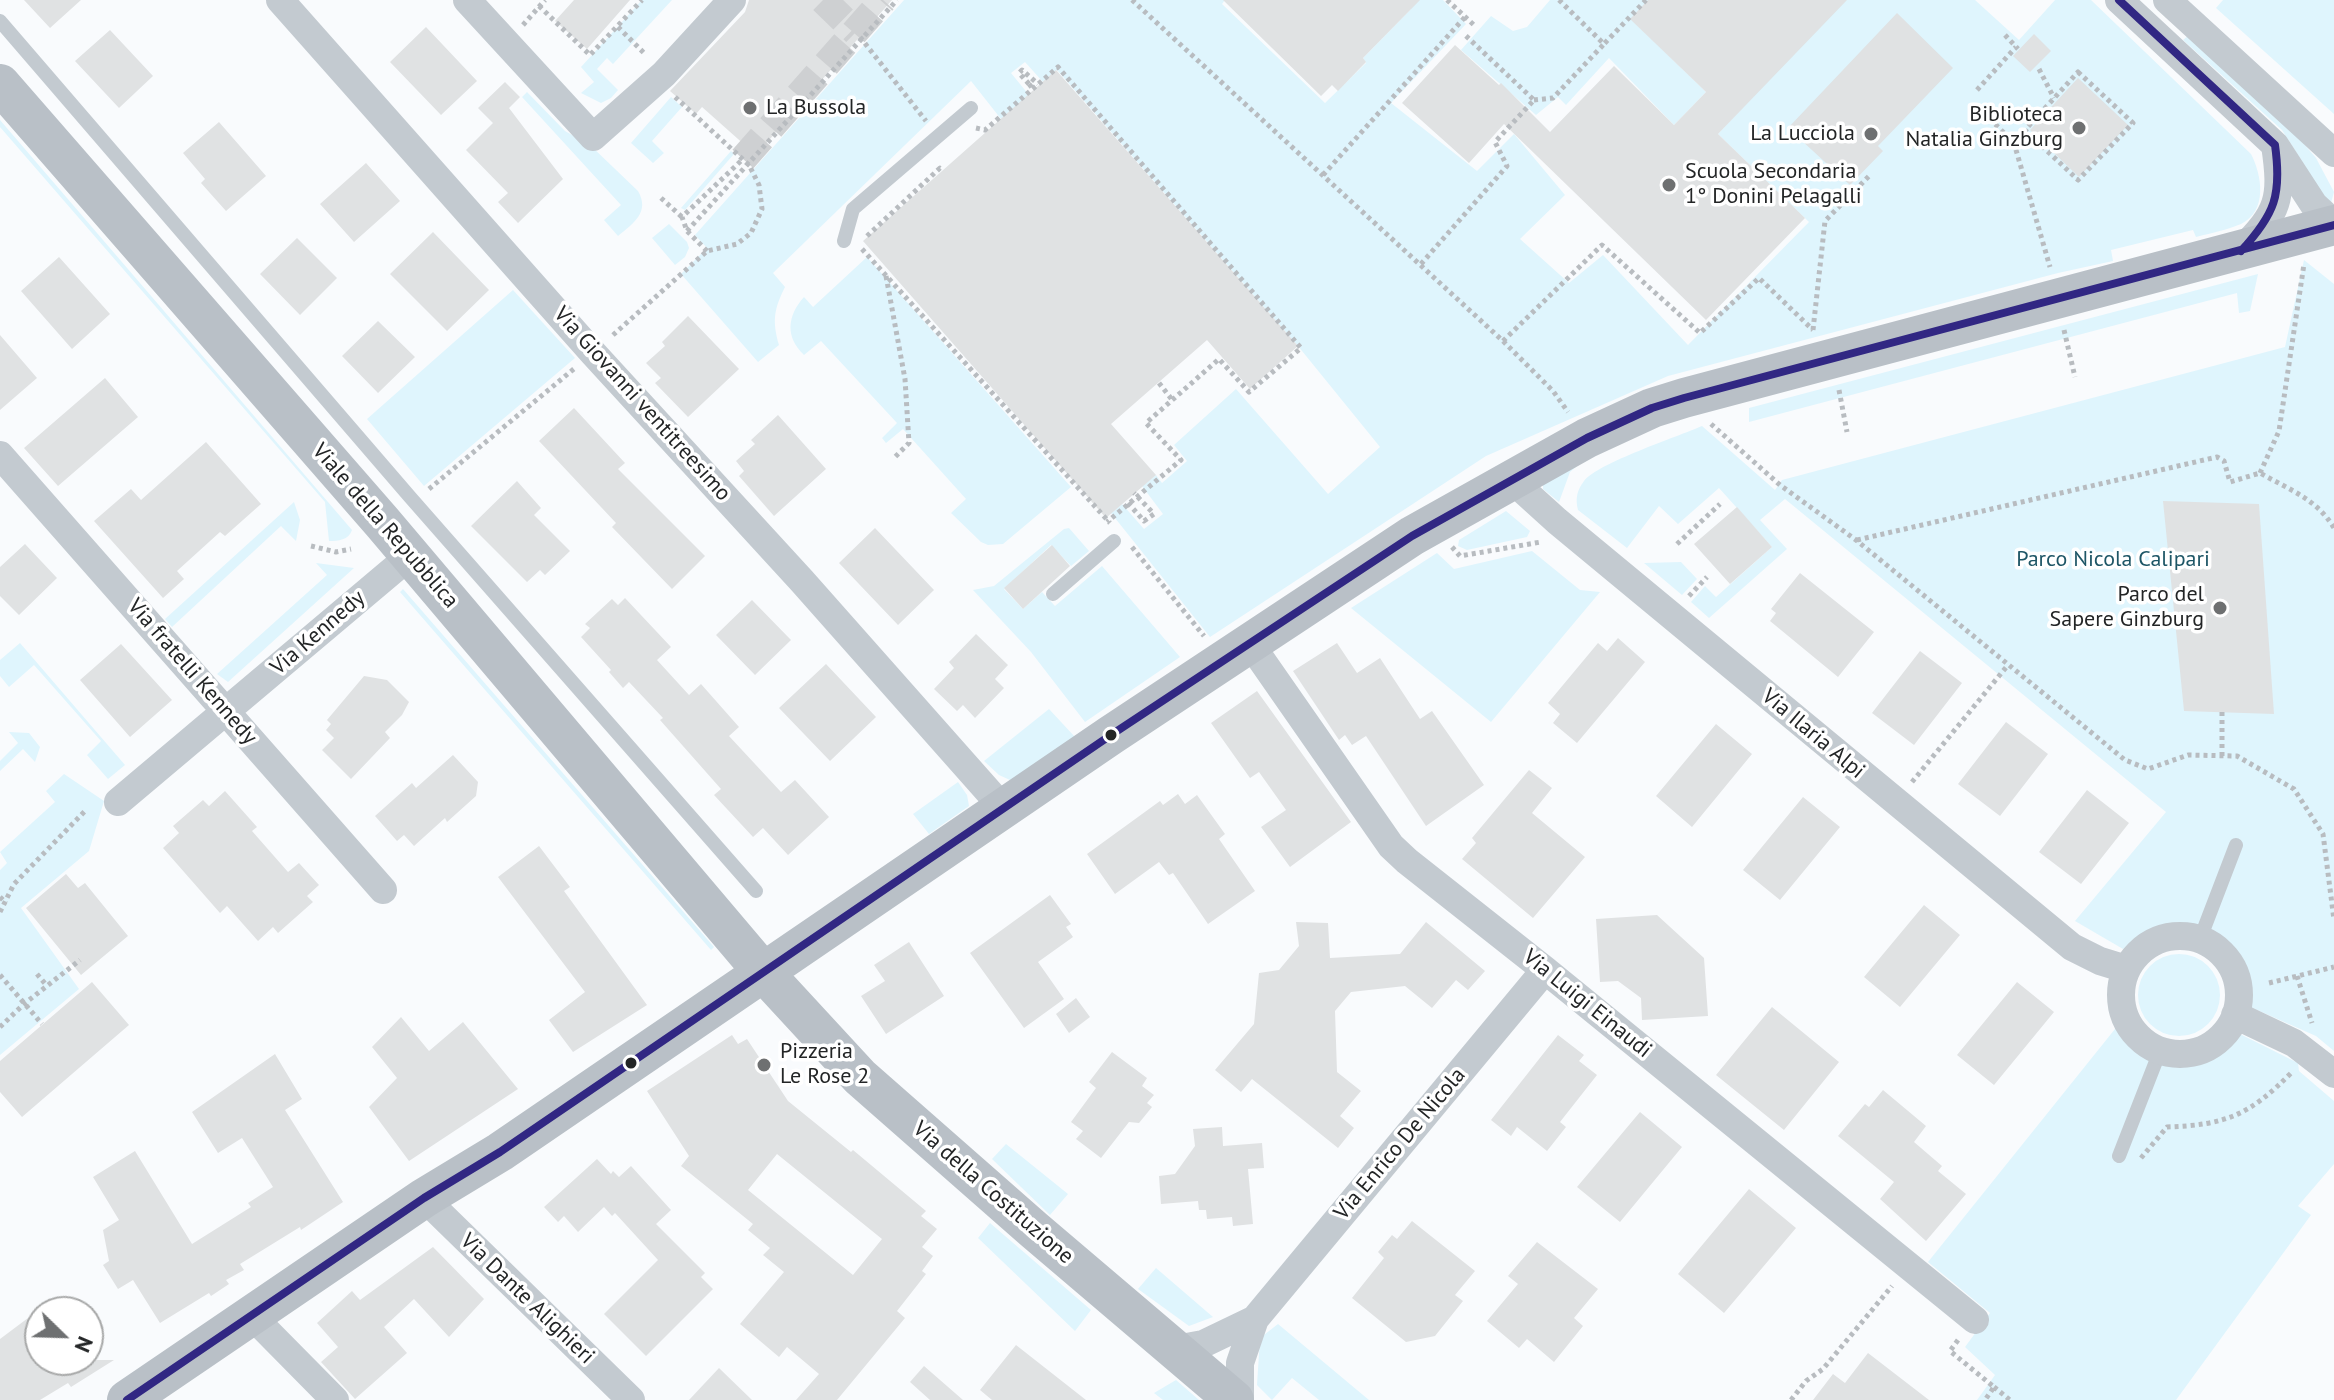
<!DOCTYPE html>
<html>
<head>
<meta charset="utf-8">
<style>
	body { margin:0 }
	#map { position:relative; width:2334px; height:1400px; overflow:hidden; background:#f9fbfd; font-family:"PT Sans",sans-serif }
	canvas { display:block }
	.north { position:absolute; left:24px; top:1296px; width:80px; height:80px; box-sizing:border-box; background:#fff; border:2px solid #a7a8a8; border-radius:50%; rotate:113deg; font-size:22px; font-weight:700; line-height:32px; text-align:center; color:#232526 }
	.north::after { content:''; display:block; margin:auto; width:28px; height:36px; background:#6e7071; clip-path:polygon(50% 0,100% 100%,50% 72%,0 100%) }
</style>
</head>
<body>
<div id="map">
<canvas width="2334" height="1400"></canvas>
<div class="north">N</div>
</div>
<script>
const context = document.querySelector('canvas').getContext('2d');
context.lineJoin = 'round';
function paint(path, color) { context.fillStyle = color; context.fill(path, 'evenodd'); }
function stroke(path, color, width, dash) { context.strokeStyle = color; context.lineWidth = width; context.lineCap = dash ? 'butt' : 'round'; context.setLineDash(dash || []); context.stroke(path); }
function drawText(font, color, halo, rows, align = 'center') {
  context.font = font + ' "PT Sans",sans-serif'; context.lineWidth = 7; context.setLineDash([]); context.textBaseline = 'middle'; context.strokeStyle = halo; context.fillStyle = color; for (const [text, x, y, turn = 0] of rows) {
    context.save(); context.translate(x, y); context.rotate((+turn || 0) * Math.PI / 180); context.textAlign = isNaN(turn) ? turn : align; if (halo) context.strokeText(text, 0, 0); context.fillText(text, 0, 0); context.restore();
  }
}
paint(new Path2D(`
	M642,0h30l-59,64 -6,-6 -10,11 21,21 -7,8 -10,5 -20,-10 13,-11 -13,-15z
	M904,0h321l-3,4 103,99 41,-40 -3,-5 48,-49 -8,-9h40l23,24 -75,79 86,68 37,-37 51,61 -45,44 49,44 34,-28 85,90 121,-123 -91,-88 124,-134h133l44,40 36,-40h36l160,154c11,21 17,57 -10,70 -14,6 -30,9 -45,13l-3,-7 -82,20 2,11 -55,12 -390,103 -182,80 -276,181 -99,-124 11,-9 22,25 19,-15 -21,-28 14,-11 6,8 25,-22 -13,-16 62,-56 92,105 52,-47 -82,-101 -241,-276 -14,12 -18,-20 -14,11 18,22 -28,24 -30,-38 -198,192 12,14c-11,22 -13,34 -6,58l-21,17 -77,-88 26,-26 -12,-13z
	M1550,0h99l-18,19 75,73 -32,33 -65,-67 -43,47 -8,-8 -22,18 -75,-65 30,-34 22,15 14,-4z
	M2223,0h111v114l-118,-106z
	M2189,35l97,88 30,35 18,34 -3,11 -9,1 -17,-38 -23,-36 -99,-90z
	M527,92l38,39 25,14 48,46c12,21 -4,32 -20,45l-14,-16 17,-15 -99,-108z
	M671,97l11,10 -30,34 12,12 -11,10 -22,-20z
	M0,120l352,410c-3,10 -14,11 -23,11l-4,-39 -325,-375z
	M731,151l3,3 -49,56 -4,-2z
	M669,224l18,18 2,6 -4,9 -10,8 -23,-27z
	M867,257l204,230 -68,57 -15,1 -7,-3 -30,-29 15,-14 -63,-70 -17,14 -4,-5 15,-15 -76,-82 -17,14c-19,-18 -17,-39 0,-58l9,10z
	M2304,260l30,24v767l-18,-15 -68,-30c0,-10 2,-23 0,-32 -12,-38 -58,-54 -93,-45 -11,2 -23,13 -32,20l-48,-28 91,-109 -381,-313 -25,21 27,29 -78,69 -18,-16 14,-16 11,11 56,-50 -53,-59 -41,36 -19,-18 -32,42 -49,-38c-3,-11 -1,-20 6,-29 14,-18 93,-44 118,-55l73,64 7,-10 503,-133z
	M2258,274l-8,37 -11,2 -2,-20 -488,129v-14z
	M513,290l62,68 -151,128 -57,-67z
	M1582,462l-12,10 -11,30 -16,-13v-7z
	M294,502l6,18 -4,21 -15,-15 -109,101 -7,-8z
	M1506,511l24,20 -3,6 -60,13 -9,-4 1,-6z
	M1069,528l20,23 -18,15 -20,-21 -47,44 19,20 19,-17 13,14 47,-40 78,91 -95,65 -54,-70 -58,-62 21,-4 70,-57z
	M1532,551l48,39 20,2 -109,130 -140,-114 86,-55 17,16z
	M1681,562l16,17 -15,16 -38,-32z
	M316,563l38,5 -126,114 -11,-8 110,-99z
	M403,589l311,358 -3,3 -311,-358z
	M20,643l105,122 -17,14 -21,-24 14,-14 -67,-76 -25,22 -9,-11v-16z
	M1049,709l26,28 -55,40 -10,3 -11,-5 -15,-14z
	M9,732l20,1 11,14 -5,15 -12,-13 -23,22v-10l18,-18z
	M64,774l40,27 -15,50 -68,57 58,81 -79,66v-185l7,-7 -7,-11 55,-50 -9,-11z
	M958,782l9,13 2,11 -40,28 -16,-20z
	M2138 995a41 41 0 1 1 82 0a41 41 0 1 1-82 0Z
	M2119,1024c24,46 88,56 117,8l62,31 1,8 35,30v63l-36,42 13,9 -135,185h-199l18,-25 -30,-28 25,-34 -62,-51z
	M1006,1144l62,50 -18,21 -58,-56z
	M990,1223l101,87 -16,21 -97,-93z
	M1156,1268l57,49 -24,9 -51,-37z
	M1278,1324l91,76h-50l-27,-22 -20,22 -15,-15 3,-47z
	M1176,1380l23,20h-36l-9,-7z`), '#dff5fd');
paint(new Path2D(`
	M24,0h57l-31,28z
	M574,0h56l-43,49 -32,-28z
	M749,0h143l-136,155 -54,-48 -6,7 -26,-23 75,-79z
	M1223,0h197l-57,58 3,4 -28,29 -6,-6 -11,11z
	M1648,0h199l-129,134 87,84 -99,102 -202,-196 -35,39 -67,-60 53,-58 44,40 2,-2 49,49 64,-66 60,59 32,-33 -76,-73z
	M1897,13l56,55 -75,78 5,5 -33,34 -62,-57z
	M426,27l51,54 -36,34 -51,-53z
	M110,30l43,46 -34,32 -44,-47z
	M2034,34l17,17 -21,21 -17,-16z
	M1056,70l242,276 -48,43 -43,-49 -96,84 45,51 -50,43 -243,-277z
	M2078,78l50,47 -49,52 -49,-47z
	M505,82l15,15 -11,11 54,71 -45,44 -20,-21 10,-9 -42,-43 27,-27 -15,-15z
	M219,122l47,54 -40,35 -25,-28 4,-4 -22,-26z
	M366,163l34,38 -46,41 -34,-38z
	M433,232l56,58 -42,41 -57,-57z
	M297,238l40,40 -37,37 -40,-41z
	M59,257l51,57 -38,35 -51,-58z
	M688,316l51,53 -51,48 -33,-34 6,-5 -15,-15 19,-17 -3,-4z
	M378,321l37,36 -37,36 -36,-37z
	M0,335l37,43 -37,32z
	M105,378l33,39 -80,69 -34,-38z
	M574,408l51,55 -7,6 87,87 -33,33 -60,-62 4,-4 -77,-82z
	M778,415l48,54 -52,47 -35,-40 5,-5 -8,-10 19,-17 -4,-4z
	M206,442l55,62 -36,32 -5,-4 -43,39 7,8 -21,19 -69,-77 37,-32 10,11z
	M517,481l24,27 -7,7 36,36 -25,24 -5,-5 -13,12 -56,-56z
	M2163,501l96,3 15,210 -90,-3z
	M1737,507l35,40 -42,37 -36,-40z
	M875,528l59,62 -36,35 -59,-62z
	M25,544l32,34 -38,37 -19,-19v-29z
	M1052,545l18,21 -47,43 -19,-21z
	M1800,573l74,59 -36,45 -68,-56 6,-8 -5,-4z
	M625,598l46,49 -14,13 32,35 12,-11 38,43 -10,9 52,56 14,-12 34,37 -41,38 -25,-27 -10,9 -39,-42 7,-6 -61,-69 3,-2 -34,-36 -6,6 -14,-16 2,-2 -30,-33 9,-9 -5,-4 27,-25 6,6z
	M752,600l39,40 -36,35 -39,-40z
	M976,634l32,31 -13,14 9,9 -29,30 -12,-13 -6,6 -23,-22 20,-21 -5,-6z
	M1618,638l27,24 -68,81 -24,-20 7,-9 -12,-11 50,-60 9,8z
	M1337,643l20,30 23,-15 40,61 12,-8 52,74 -58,41 -60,-90 -14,9 -7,-10 -6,5 -46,-69z
	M121,644l51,56 -42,37 -50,-57z
	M1920,651l42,32 -48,62 -42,-32z
	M826,664l50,53 -46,44 -51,-53z
	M364,676l23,4 22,22 -7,13 -17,17 5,6 -39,41 -29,-29 12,-12 -8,-8 5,-6 -4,-4z
	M1257,691l94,131 -61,45 -29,-40 25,-17 -27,-38 -9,6 -39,-55z
	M2006,722l42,32 -48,62 -42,-32z
	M1716,724l36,30 -60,73 -36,-31z
	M453,755l25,27 -2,14 -29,26 -2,-4 -31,28 -10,-11 -7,6 -22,-25 37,-33 4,5z
	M1529,770l23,18 -20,25 53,44 -52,61 -71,-59 14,-16 -4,-5z
	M2087,790l42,33 -48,61 -42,-32z
	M225,791l32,36 -5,4 36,41 11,-9 20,22 -12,11 6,6 -35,31 -5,-6 -15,14 -31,-35 -7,7 -57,-65 16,-15 -6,-7 30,-26 6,6z
	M1178,794l7,10 12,-9 28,39 -6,5 36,52 -47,33 -35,-51 -4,2 -10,-13 -44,32 -28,-40 73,-53 3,4z
	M1803,797l37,30 -60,73 -37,-30z
	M539,846l31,41 -6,4 83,114 -74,47 -24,-32 36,-28 -87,-115z
	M66,874l12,14 7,-5 43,53 -47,39 -55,-67z
	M1050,895l21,29 -5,3 7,10 -35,25 26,37 -40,29 -54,-75z
	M1924,905l36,30 -60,72 -36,-30z
	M1657,915l47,43 4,58 -66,4 -1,-22 -23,-17 -18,1 -4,-63z
	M1296,922l32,1 2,35 70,-4 26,-32 59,49 -17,19 -12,-10 -24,28 -27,-22 -54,6 -16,19 2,61 24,19 -21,25 14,12 -16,20 -86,-69 -11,13 -26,-22 39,-46 5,-51 20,-3 20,-24z
	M909,942l35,54 -58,38 -25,-38 24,-15 -11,-16z
	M92,982l37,43 -107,92 -22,-25v-31z
	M2017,982l37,30 -60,73 -37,-30z
	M1076,998l14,19 -21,16 -13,-19z
	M1772,1007l67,55 -55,68 -68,-55z
	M401,1017l28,34 34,-29 55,67 -109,72 -40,-54 28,-29 -25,-31z
	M732,1035l6,9 9,-5 41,62 63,51 2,-2 73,61 -5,5 16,13 -15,18 11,9 -11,15 4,3 -29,37 8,7 -68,82h-41l23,-26 -32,-27 -8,10 -39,-33 44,-52 -21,-17 7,-7 -22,-18 5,-6 -72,-58 8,-10 -42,-65zM777,1154l105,85 -29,36 -105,-85z
	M1558,1035l26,20 -5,6 18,14 -37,47 6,5 -19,24 -30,-24 -6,9 -20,-16z
	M1112,1052l35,26 -5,8 12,9 -7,8 5,4 -13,16 -10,-1 -28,36 -25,-19 7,-8 -12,-9 25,-34 -7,-6z
	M275,1054l27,45 -17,11 58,92 -42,28 -1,-3 -60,37 4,6 -18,10 3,4 -18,12 -2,-3 -49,30 -27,-43 -15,9 -15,-24 6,-4 -6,-31 16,-10 -26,-43 42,-26 57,93 59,-37 -3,-4 25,-16 -31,-49 -24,15 -26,-41z
	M1883,1090l43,36 -12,16 28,24 -4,5 28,23 -40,47 -46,-42 14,-17 -56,-46 27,-32 4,3z
	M1640,1112l42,35 -62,75 -43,-35z
	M1222,1127l1,19 39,-3 2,25 -16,1 5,55 -20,2 -1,-9 -25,2 -1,-9h-7l-1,-9 -37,3 -2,-28 16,-2 20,-28 -2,-17z
	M597,1159l14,15 2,-3 6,6 12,-11 40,44 -15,14 49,49 -4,4 12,12 -67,67 -42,-42 54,-54 -43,-47 -3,3 -8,-9 -26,25 -14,-16 -6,6 -14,-15z
	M1749,1189l47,39 -72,85 -46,-39z
	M1412,1221l63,50 -20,24 8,6 -28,35 -29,6 -54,-44 32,-40 -6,-6 14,-17 5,4z
	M1537,1242l61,47 -24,29 9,8 -29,36 -27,-23 -8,9 -32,-27 31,-37 -10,-8z
	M433,1247l51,52 -35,38 -35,-38 -30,28 23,26 -52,46 -34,-37 17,-15 -21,-24 35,-32 8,9z
	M40,1309v51h74l-43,27 -3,-4 -28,17h-40v-61z
	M1016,1345l70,55h-94l-12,-10z
	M1868,1353l61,47h-116l20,-26 12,9z
	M924,1366l39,34h-33l-20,-18z
	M719,1368l33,32h-63z`), '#e0e2e3');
stroke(new Path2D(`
	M823,0l33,32
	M743,159l140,-159`), '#ced0d2', 28, [28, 14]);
stroke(new Path2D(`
	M1132,0l371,341 50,50 15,21
	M1447,0l28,26
	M1559,0l45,44 42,-44
	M539,6l51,49 52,-55
	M523,25l22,-25
	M618,27l28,28
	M2005,35l13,14
	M860,37l66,84
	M2039,69l15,29
	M2078,72l55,51 -55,57 -53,-50z
	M1029,84l-10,-11 3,-3 16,14
	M1977,90l39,-43
	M1534,100l19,-2 51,-54
	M1984,113l30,30
	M976,128l9,2 73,-63 243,281 -52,44 -30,-33 -73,64 35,37 -74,62
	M2025,130l-11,13 36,124
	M1323,175l142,-158
	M661,198l21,19
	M687,231l210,-231
	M867,236l73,-68 3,2
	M862,249l248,274
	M707,251l-20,-20 -5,-14 61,-58
	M1421,264l86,-98 -12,-24 39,-42 -69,-65
	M886,276l19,103 4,64 -16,16
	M1813,330l12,-109 46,-47
	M2064,330l11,47
	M613,335l94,-84 30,-7 14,-11 11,-24 -3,-24 -10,-20 -75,-69
	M1503,341l99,-96 98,88 59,-55 54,52
	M1159,383l14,18
	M1839,390l8,42
	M1711,424l69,61 76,55 269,220 23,9 40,-14 49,1 57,33 29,45 11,86
	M2260,473l19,-42 25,-167
	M429,489l146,-121
	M1128,503l16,18 10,-7 -20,-21
	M1857,540l360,-83 7,4 6,21 30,-9c28,16 57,26 74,55
	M1677,544l43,-40
	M311,546l25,6 15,-3
	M1132,547l72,89
	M1452,547l8,9 81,-14
	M1689,596l18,-19
	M2222,756v-44
	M1912,782l96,-117
	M0,897l6,6
	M0,912l14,-28 72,-74
	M37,974l10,12
	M0,975l42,49
	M2297,976l15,47
	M2269,983l65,-16
	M0,1027l24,-23 56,-44
	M2141,1158l26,-31c59,-2 83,-12 125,-55
	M1958,1340l-8,11 44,36 -9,13
	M1994,1387l16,13
	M1791,1400l15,-19 17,-12 69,-83`), '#b8bcc0', 5, [4, 4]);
stroke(new Path2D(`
	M0,21l410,476 346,394
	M844,241l9,-32 118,-101
	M1053,594l61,-53
	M2200,939l36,-94
	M2119,1156l41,-105`), '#c3cad0', 14);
stroke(new Path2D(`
	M280,0l313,353 209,228 202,228
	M467,0l126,137 71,-63 68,-74
	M2119,0l156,145 39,60 20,18
	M2167,0l167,153
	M2241,250c38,-38 42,-51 34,-105
	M0,455l383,435
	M1518,476l7,16 32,29 515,426 28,14 26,8
	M1249,642l142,204 16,15 138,109 430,350
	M118,802l293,-247
	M2121 995a59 59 0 1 1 118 0a59 59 0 1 1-118 0Z
	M2235,1015l59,28 40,31
	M424,1198l207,202
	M251,1315l84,85
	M1176,1349l27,-5 52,-25
	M1240,1400v-37l15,-44 290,-349`), '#c3cad0', 28);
stroke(new Path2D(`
	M0,84l382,438 382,451 96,104 173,152 201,171
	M127,1400l297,-202 76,-46 611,-417 301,-199 175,-98 65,-30 32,-10 650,-173`), '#b9c0c7', 40);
stroke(new Path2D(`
	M1029,84l5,6`), '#b8bcc0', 5, [4, 4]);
stroke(new Path2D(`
	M2119,0l156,145c7,50 0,69 -34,106
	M127,1400l297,-202 76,-46 611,-417 301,-199 175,-98 65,-30 32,-10 650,-173`), '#312783', 8);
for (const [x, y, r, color] of [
	[750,108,8,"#6e7071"],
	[2079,128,8,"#6e7071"],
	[1871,134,8,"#6e7071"],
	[1669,185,8,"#6e7071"],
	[2220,608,8,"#6e7071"],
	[1111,735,7,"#232526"],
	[631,1063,7,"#232526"],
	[764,1065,8,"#6e7071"]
]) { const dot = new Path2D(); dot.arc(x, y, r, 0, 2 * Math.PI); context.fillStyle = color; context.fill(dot); stroke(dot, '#fff', 3); }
drawText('22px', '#232526', '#fff', [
	["La Bussola",766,108],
	["Biblioteca",2063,115,"right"],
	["Natalia Ginzburg",2063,140,"right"],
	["La Lucciola",1855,134,"right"],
	["Scuola Secondaria",1685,172],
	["1° Donini Pelagalli",1685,197],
	["Parco del",2204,595,"right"],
	["Sapere Ginzburg",2204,620,"right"],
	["Pizzeria",780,1052],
	["Le Rose 2",780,1077]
], 'left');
drawText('22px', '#232526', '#fff', [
	["Via Giovanni ventitreesimo",642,404,48],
	["Viale della Repubblica",385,526,49],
	["Via Kennedy",318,633,-41],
	["Via fratelli Kennedy",192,672,49],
	["Via Ilaria Alpi",1813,734,40],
	["Via Luigi Einaudi",1587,1004,39],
	["Via Enrico De Nicola",1400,1144,-50],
	["Via della Costituzione",993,1193,41],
	["Via Dante Alighieri",527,1299,44]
]);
drawText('22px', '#1e5666', '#fff', [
	["Parco Nicola Calipari",2113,560]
]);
</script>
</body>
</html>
